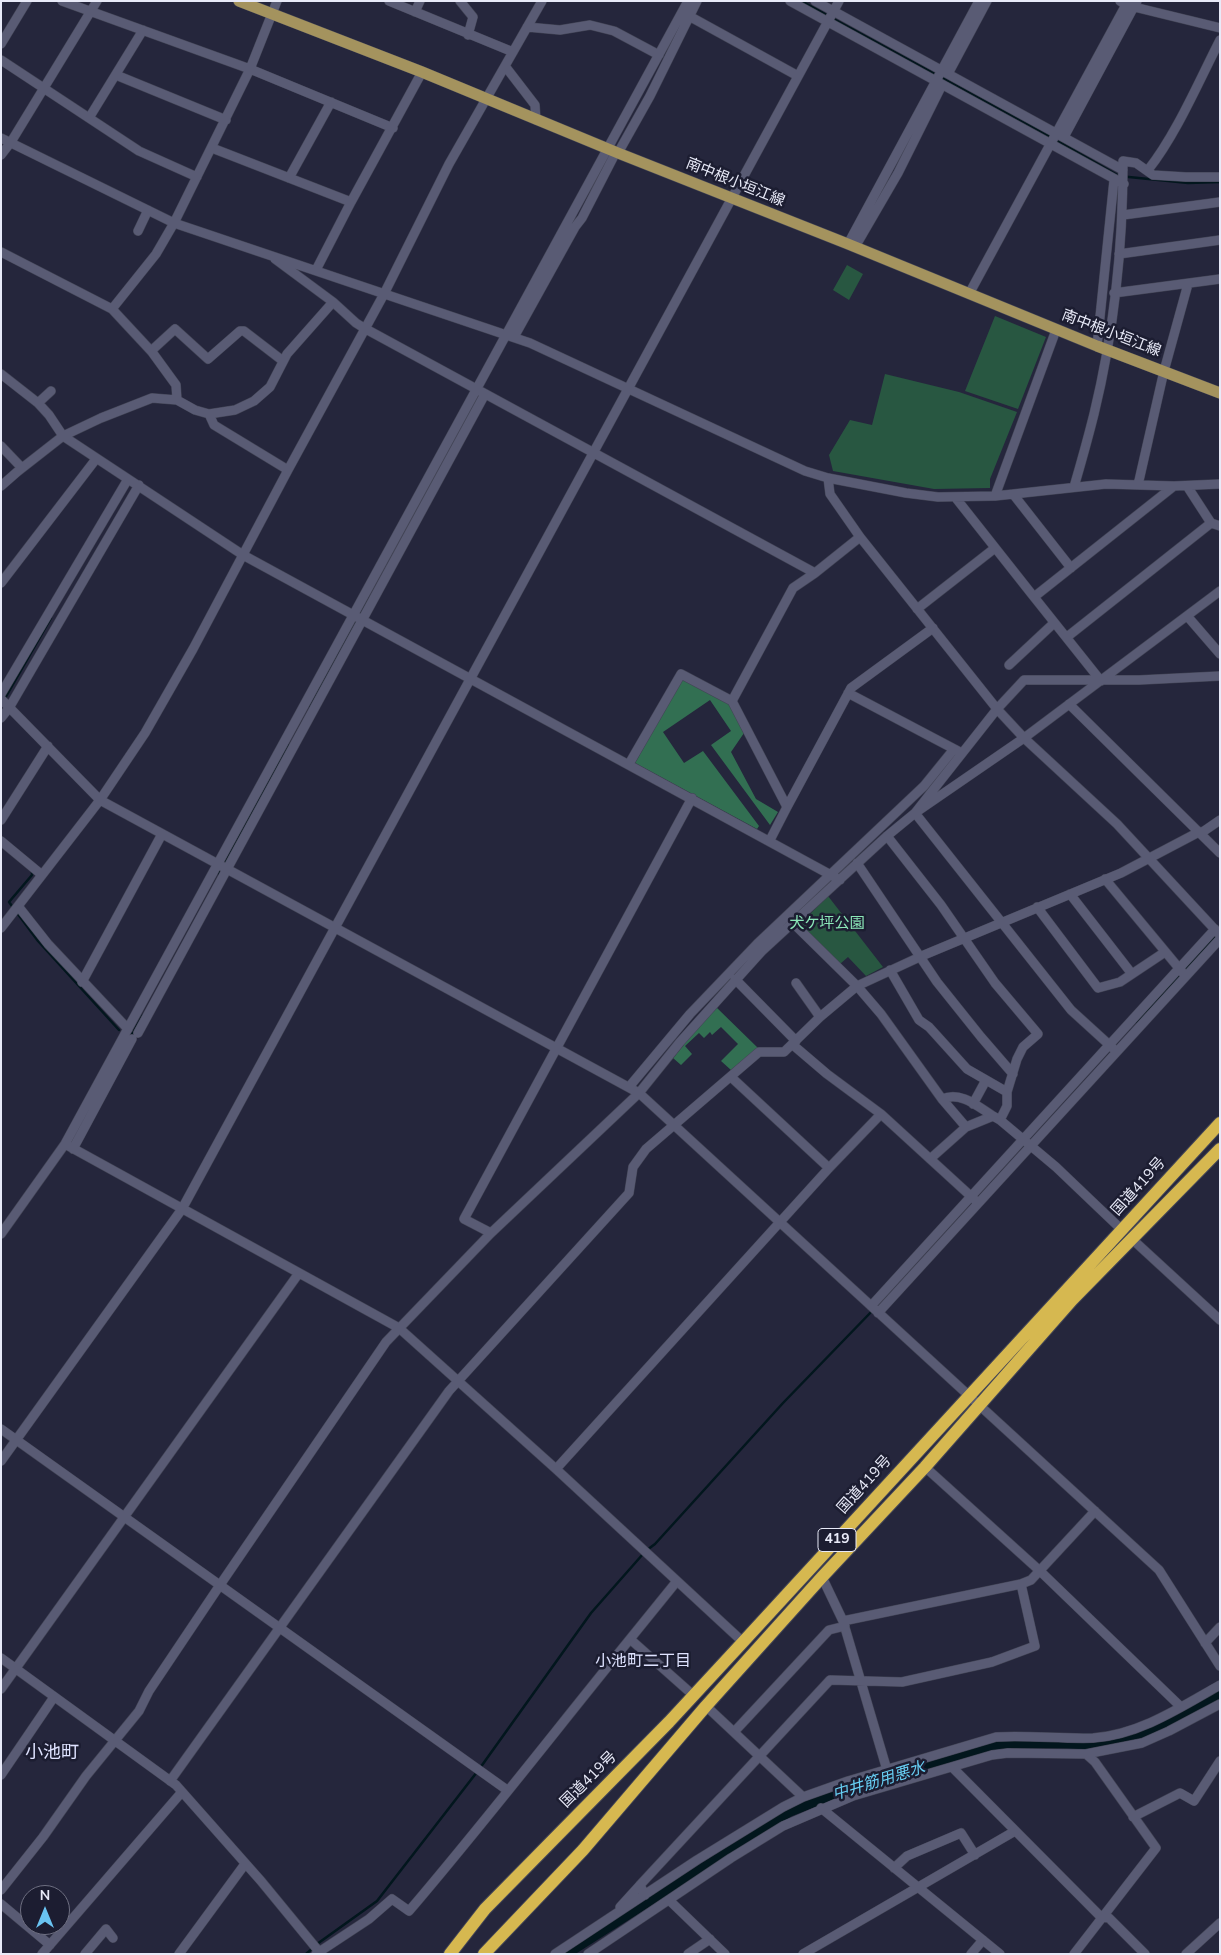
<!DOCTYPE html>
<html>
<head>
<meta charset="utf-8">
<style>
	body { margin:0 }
	#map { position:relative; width:1221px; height:1955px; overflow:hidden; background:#25263c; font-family:"Nunito Sans",sans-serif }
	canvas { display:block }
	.frame { position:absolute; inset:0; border:2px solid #e8eaf8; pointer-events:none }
	.north { position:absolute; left:20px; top:1885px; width:50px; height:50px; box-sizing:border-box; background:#1c1d31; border:1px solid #6e6f81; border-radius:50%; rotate:0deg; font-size:14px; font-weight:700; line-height:20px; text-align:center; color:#e8eaf8 }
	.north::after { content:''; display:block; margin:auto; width:18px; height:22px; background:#69c3f1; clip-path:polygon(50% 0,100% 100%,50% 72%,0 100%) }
</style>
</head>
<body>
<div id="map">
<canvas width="1221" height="1955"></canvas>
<div class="frame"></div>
<div class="north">N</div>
</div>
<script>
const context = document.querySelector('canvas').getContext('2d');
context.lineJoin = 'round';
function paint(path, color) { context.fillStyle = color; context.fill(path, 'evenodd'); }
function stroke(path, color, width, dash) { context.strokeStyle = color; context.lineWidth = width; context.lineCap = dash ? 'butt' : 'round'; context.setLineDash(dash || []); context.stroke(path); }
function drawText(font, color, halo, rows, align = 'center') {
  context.font = font + ' "Nunito Sans","Noto Sans JP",sans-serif'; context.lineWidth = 5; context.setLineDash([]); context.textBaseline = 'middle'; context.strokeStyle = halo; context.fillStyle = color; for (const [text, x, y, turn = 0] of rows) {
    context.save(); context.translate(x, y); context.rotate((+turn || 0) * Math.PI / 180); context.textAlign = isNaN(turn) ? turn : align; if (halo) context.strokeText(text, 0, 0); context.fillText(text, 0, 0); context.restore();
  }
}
paint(new Path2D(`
	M847,265l16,9 -14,26 -16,-10z
	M995,316l51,21 -28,72 -53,-18z
	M885,374l74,18 58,20 -27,67v9l-56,1 -101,-18 -4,-16 21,-35 22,5z
	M828,896l55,71 -17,9 -18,-19 -8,7 -41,-39z`), '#285741');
paint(new Path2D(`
	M682,678l47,26 15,29 -13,19 25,47 22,13 -8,13 -59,-80 20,-14 -21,-31 -47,32 21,31 19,-12 56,75 -2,3 -122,-66z
	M715,1006l43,42 -27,22 -10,-9 17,-17 -17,-17 -9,8 -2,-3 -6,6 -5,-5 -14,13 7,8 -11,11 -8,-7z`), '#326f52');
stroke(new Path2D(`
	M801,1l26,14
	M832,18l219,119
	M1056,140l63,36 69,7 32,-1
	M561,243l6,-11
	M4,700l47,-82
	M310,707l59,-109
	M32,871v4l-23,27 29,39 81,89
	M219,874l70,-129
	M1184,971l31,-34
	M1136,1022l44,-47
	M131,1036l12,-21
	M647,1550l8,-6 128,-141 90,-93
	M480,1768l111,-155 52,-59
	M317,1944l60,-43 100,-129
	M306,1954l7,-6`), '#02161d', 2.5);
stroke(new Path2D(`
	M567,1954l223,-142 33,-13 171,-53c25,-3 49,-2 73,-2 11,0 23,2 34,1 44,-4 82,-30 119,-51`), '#02161d', 9);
const minor = new Path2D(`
	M62,1l188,68 143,59
	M389,1l124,51
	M460,1l13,16 -5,18
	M790,1l334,183
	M815,1l308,169
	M1120,1l6,4 94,23
	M415,12l5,-11
	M689,16l109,60
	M527,27l33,3 30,-5 24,6 45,24
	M1,44l26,-43
	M1,60l138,91 58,26
	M505,66l30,39 1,15
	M948,74l39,-73
	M116,75l110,45
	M89,118l54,-88
	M1064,137l73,-136
	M1,138l173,85 356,120 275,128 23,7 78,15 32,4 57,-1 111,-12 68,2 46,-2
	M212,148l139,54
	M618,153l32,-57 47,-95
	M1,155l10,-13 86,-141
	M1148,170c28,-35 51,-89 72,-130
	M289,178l42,-76
	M1123,215l97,-13
	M138,231l10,-21
	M848,244l131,-243
	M855,247l43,-74 44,-88
	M1,252l111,57 40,43 24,33 1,15
	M1119,254l101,-14
	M275,259l58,43
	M316,270l35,-68 71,-130
	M1114,293l106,-14
	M969,294l159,-293
	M112,309l44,-55 18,-31 76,-154 27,-68
	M514,337l61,-110 7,-9 34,-66
	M1097,346l17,-166
	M151,351l24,-22 33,30 32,-28h4l39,30
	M1,374l37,29 11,12 14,21 -46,36 -16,14
	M38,403l13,-12
	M209,414l5,11 74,45
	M1,446l21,22
	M828,478l2,16 30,43 137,172 27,29 93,86 103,111
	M1138,485l26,-114 24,-87
	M1187,486l24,37 9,3
	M1074,487c7,-24 14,-49 20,-73 20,-82 29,-169 29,-253l13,2 17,12 33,2h34
	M1013,494l58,74
	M995,496l61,-166
	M955,497l79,100 140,-111
	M1,583l95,-124
	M1034,597l67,84
	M917,609l78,-61
	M1188,617l32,37
	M1067,637l144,-114
	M1009,665l45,-42
	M848,693l110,58
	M1,694l127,-215
	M1,699l99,101 539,293 520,477 61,96
	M1069,704l151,149
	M1,718l8,-10 130,-223
	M629,764l52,-90 51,27
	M787,807l64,-119 82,-60
	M1,820l47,-74
	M887,836l54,69 54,78 43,51 -15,13 -6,12 -10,33 -40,-23 -38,-42 -10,-7 -29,-50
	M770,840l17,-33 -55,-106 61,-113 22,-15
	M1,841l41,34
	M857,863l80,119 44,55 32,37
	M1105,879l78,94
	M840,880l-597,-325 -180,-119 38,-18 51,-20 25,2 18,10 14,4 26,-4 19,-9 16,-14 17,-33 46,-52 23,21 8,5 451,245 45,-36
	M1070,894l62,80
	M18,906l30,38 80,85
	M1037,907l61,81 22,-6 45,-30
	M793,923l64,63 24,28 61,85 24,28 -36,32
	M1,928l99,-128 45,-67 48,-84 95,-179 96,-176 65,-130 93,-163
	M735,979l61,62
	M82,982l80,-148
	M796,983l24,34
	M138,1033l347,-639
	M793,1045l34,29 54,40 94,86
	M1116,1051l-45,-41 -156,-197 109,-75 196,-147
	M731,1077l98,91
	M629,1087l61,-73 67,-70 167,-158 30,-37
	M942,1099c19,-8 35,7 51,17
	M973,1104l13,-24
	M1000,1120l7,-14v-14
	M966,1127l27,-11 7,4 56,47 66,63
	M65,1144l334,184 157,141 187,173
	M73,1149l59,-110
	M491,1233l-27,-14 228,-421
	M1,1234l64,-90 623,-1143
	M1132,1239l88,81
	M871,1306l344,-377
	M878,1313l342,-374
	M1,1429l506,361
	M1,1461l181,-252 657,-1208
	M925,1467l115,104 141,136
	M556,1469l273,-301 52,-54
	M822,1577l21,44 44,149
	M843,1621l178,-37 10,-4 64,-69
	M630,1639l47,-58
	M1205,1643l15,-16
	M1,1658l175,127 85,96 60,73
	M1,1689l298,-416
	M706,1706l97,91
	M734,1732l95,-102 16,-4
	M1086,1754l56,-11 27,-12 51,-27
	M952,1767l149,150 8,1 36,36
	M1,1775l53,-78
	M170,1781l279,-390 180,-198 4,-26 13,-18 113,-97h25l36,-35 37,-31 67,-31 197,-82 76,-40 7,-2 16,-11
	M821,1808l179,146
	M1133,1817l47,-24 14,8 26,-40
	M894,1868l13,-12 54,-23 14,22
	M1,1890l42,-53 43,-61 53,-65 10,-20 71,-106 166,-243 105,-109 148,-140 41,-51 82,-91 125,-115 28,-23 82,-104 27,-29h115l81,-4
	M645,1895l-5,-10 190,-205 72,2 90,-20 43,-16 -14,-62
	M669,1900l56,54
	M1,1904l49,41
	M620,1907l20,-22
	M42,1954l139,-161
	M85,1954l21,-25 7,9
	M179,1954l66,-90
	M316,1954l53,-35 23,-20 17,12c76,-89 147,-181 221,-272l63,56
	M555,1954l142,-94 86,-53 20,-10 45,-16 148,-44c32,-2 64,2 97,1 46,-3 88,-31 127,-53
	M588,1954l143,-96 52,-32 70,-30 139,-41 16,-2 78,1 9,8 61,86 -82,106
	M688,1954l22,-15
	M803,1954l212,-123
	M971,1954l12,-14
	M1186,1954l34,-31`);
const major = new Path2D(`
	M239,1l183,71 196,81 230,91 249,102 123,47`);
const highway = new Path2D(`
	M450,1954l35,-45 184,-187 74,-80 477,-519
	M484,1954l99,-104 123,-144 116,-129 103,-110 147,-167 148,-151`);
stroke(minor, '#424455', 10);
stroke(major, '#424455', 12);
stroke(highway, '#424455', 14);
stroke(minor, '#595b74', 9);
stroke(major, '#a4935e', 11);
stroke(highway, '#d6b850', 12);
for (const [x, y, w] of [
	[837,1540,38]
]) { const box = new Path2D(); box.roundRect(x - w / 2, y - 11.5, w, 23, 4); context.fillStyle = '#1c1d31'; context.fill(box); stroke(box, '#e8eaf8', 1); }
drawText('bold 14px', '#e8eaf8', null, [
	["419",837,1540]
]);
drawText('15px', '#e8eaf8', '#1c1d31', [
	["南中根小垣江線",735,183,22],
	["南中根小垣江線",1111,334,21],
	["国道419号",1139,1187,-48],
	["国道419号",865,1485,-48],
	["国道419号",589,1780,-45]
]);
drawText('15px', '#8be7b8', '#1c1d31', [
	["犬ケ坪公園",827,924]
]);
drawText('16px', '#dee2fe', '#1c1d31', [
	["小池町二丁目",643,1662]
]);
drawText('italic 16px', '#68d0f5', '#1c1d31', [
	["中井筋用悪水",879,1782,-17]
]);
drawText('18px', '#dee2fe', '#1c1d31', [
	["小池町",52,1754]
]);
</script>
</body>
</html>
